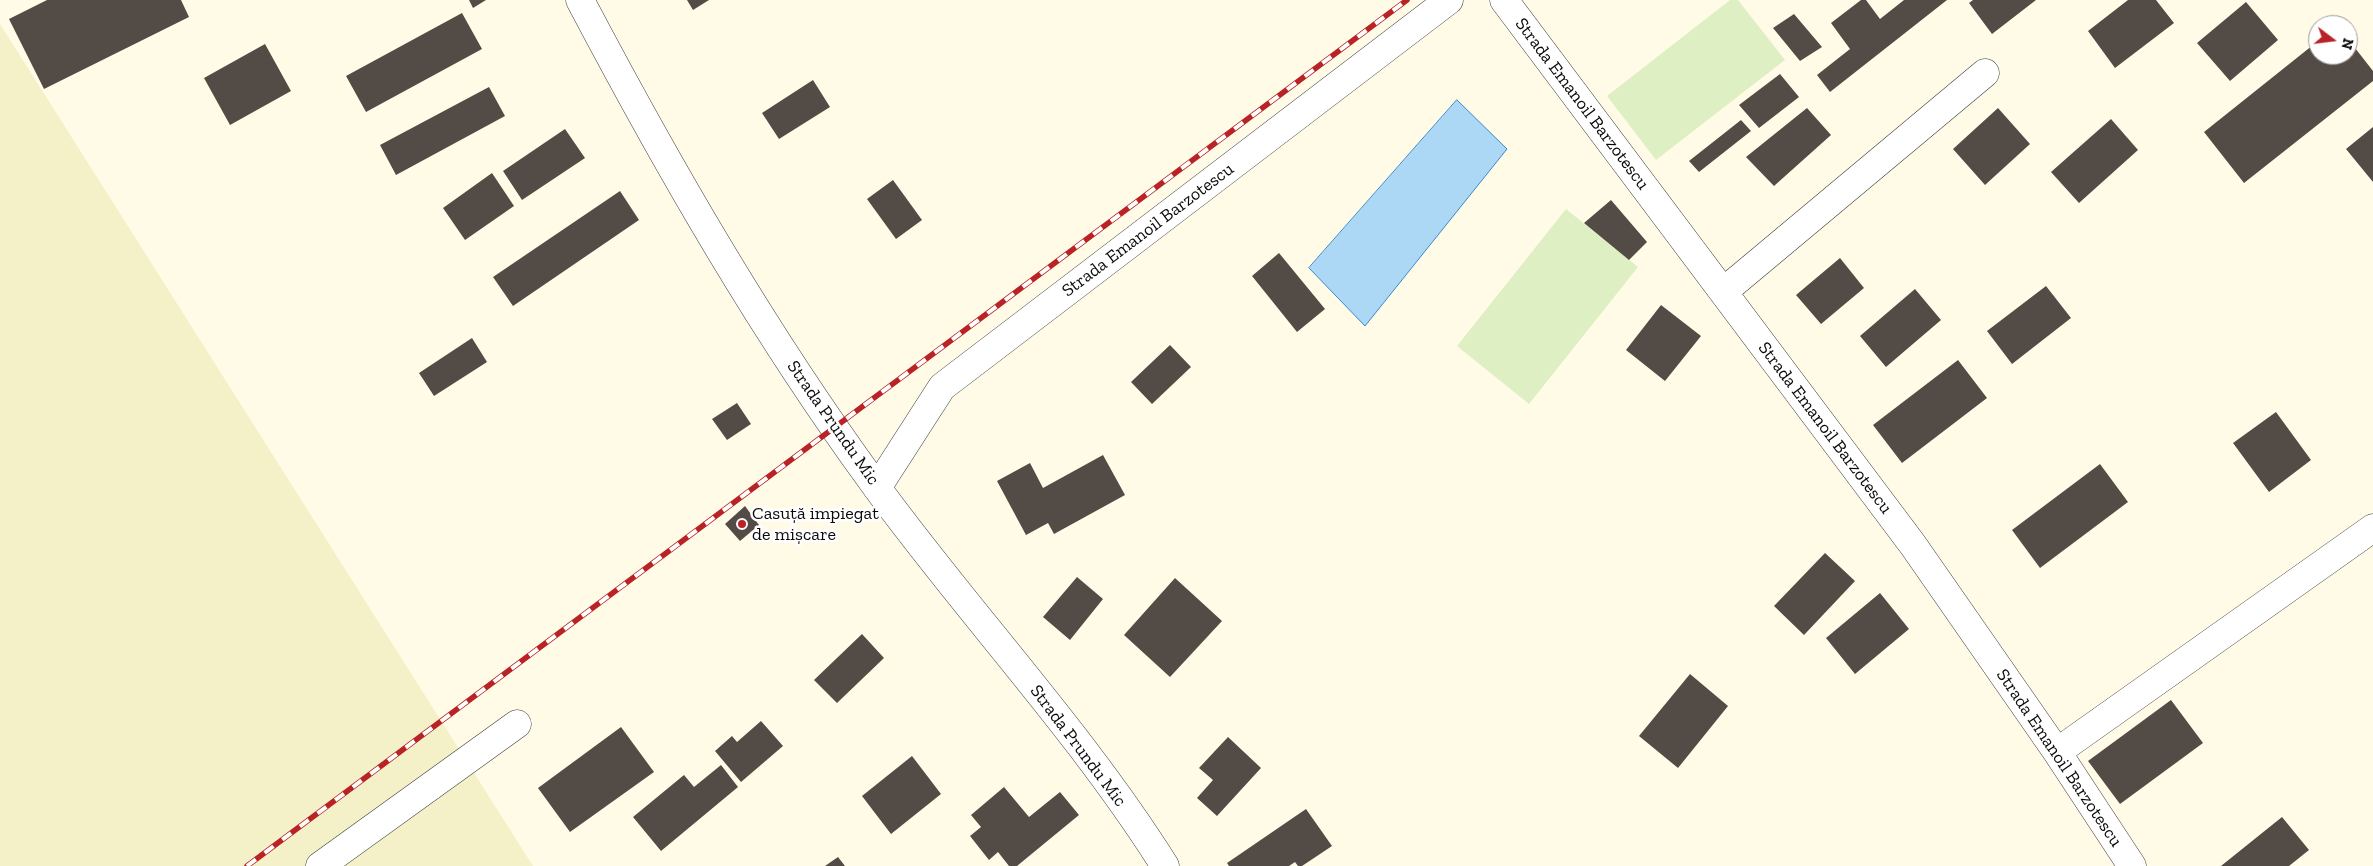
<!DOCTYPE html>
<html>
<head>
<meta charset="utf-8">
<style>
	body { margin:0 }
	#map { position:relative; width:2373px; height:866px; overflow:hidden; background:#fffbe7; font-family:"Zilla Slab",serif }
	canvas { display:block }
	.north { position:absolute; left:2308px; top:15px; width:50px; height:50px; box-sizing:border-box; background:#fff; border:1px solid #9d9d9d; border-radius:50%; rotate:105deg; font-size:14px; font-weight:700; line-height:20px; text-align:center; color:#0a0a0a }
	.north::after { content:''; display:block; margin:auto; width:18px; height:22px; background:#b92326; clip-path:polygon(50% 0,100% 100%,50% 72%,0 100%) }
</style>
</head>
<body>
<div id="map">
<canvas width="2373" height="866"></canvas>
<div class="north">N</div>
</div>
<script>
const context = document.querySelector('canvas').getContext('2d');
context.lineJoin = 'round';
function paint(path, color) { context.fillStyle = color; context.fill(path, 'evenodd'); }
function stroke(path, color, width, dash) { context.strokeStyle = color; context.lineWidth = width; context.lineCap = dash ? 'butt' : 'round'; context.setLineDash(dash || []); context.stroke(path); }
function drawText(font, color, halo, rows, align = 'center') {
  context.font = font + ' "Zilla Slab",serif'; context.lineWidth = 5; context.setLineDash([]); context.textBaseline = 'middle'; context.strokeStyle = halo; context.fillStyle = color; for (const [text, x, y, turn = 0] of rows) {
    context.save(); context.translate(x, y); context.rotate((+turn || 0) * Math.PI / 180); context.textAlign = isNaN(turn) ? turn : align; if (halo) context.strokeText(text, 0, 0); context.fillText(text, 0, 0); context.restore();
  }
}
paint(new Path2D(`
	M0,24l533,842h-533z`), '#f4f1c8');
paint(new Path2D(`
	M1730,0h8l47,60 -129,100 -49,-64z
	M1566,209l72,58 -109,137 -72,-58z`), '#dfefc4');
const water = new Path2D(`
	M1457,100l50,49 -142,177 -56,-58z`);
paint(water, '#acd8f6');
stroke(water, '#338bcd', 1);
paint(new Path2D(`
	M47,0h134l8,17 -145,72 -35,-70z
	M469,0h17l-13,8z
	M687,0h22l-16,10z
	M1861,0h5l14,19 24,-19h43l-117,92 -13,-17 33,-26 -19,-26z
	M1973,0h63l-44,34 -23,-31z
	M2128,0h28l18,23 -59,45 -27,-37z
	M2246,2l32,38 -48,41 -33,-38z
	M462,13l20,36 -116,63 -20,-36z
	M1794,14l28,33 -22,14 -27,-33z
	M2348,39l25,32v10l-129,102 -40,-51 114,-91v14h30z
	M265,44l26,47 -61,34 -26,-47z
	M1780,74l19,23 -40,31 -20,-23z
	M813,80l17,27 -51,32 -17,-26z
	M489,87l16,29 -109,59 -16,-30z
	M1807,108l24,27 -57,51 -28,-29z
	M1998,108l32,36 -45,41 -32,-36z
	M2111,119l27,31 -59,53 -28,-31z
	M1741,120l10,11 -52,41 -10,-11z
	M2373,127v55l-27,-33z
	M565,129l20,29 -63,42 -19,-29z
	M492,173l22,33 -49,34 -22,-32z
	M893,180l29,40 -26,19 -29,-40z
	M620,191l19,29 -126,86 -20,-29z
	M1611,200l36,42 -18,18 -45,-37z
	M1279,253l46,56 -28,23 -45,-56z
	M1840,258l24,30 -43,36 -25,-29z
	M2046,286l25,32 -59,46 -25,-33z
	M1915,289l26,31 -55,47 -26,-31z
	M1661,305l40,31 -36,45 -39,-31z
	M472,338l15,24 -53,34 -15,-23z
	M1170,345l21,22 -39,37 -21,-22z
	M1958,360l29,38 -85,65 -29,-38z
	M737,403l14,21 -24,16 -15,-21z
	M2276,412l35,48 -42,32 -36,-49z
	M1103,455l22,40 -71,39 -6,-11 -22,12 -29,-54 33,-18 13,25z
	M2100,464l28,38 -88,66 -28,-38z
	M745,506l14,19 -19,16 -15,-17z
	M1825,553l30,28 -51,54 -30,-29z
	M1077,577l26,22 -33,41 -27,-23z
	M1175,578l47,43 -52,56 -46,-42z
	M1880,593l29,36 -54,45 -29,-36z
	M862,634l22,24 -47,45 -23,-23z
	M1690,674l38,32 -50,62 -39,-32z
	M2171,700l32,43 -83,61 -32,-43z
	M761,721l22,25 -42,36 -26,-31 17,-15 5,6z
	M621,727l33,45 -84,60 -32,-44z
	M1228,737l33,31 -44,48 -20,-18 16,-18 -14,-12z
	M912,756l29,38 -50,40 -29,-38z
	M721,765l17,22 -77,64 -28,-34 51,-42 10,12z
	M1004,787l25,30 31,-25 19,23 -62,51h-8l-11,-14 -9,8 -19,-24 11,-9 -10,-12z
	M1306,809l26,37 -30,20h-4l-3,-4 -6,4h-60l-2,-3z
	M2282,817l27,33 -20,16h-68z
	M838,857l7,9h-20z`), '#524b46');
const minor = new Path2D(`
	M580,0c88,167 183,332 295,485 94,129 205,246 290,381
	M1504,0l409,545 144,207 75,114
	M1723,292l262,-219
	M877,488l65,-101 507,-387
	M2057,752l316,-224
	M320,866l197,-142`);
stroke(minor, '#3d3d3d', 29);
stroke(minor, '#fff', 28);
const rail = new Path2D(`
	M247,866l1160,-866`);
stroke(rail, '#b92326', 5.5);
stroke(rail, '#fff', 4, [11]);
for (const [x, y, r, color] of [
	[742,524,5,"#b92326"]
]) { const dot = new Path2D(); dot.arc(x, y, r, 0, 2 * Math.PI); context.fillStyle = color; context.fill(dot); stroke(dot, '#fff', 2); }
drawText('18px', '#0a0a0a', '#fff', [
	["Strada Emanoil Barzotescu",1582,104,53],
	["Strada Emanoil Barzotescu",1148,230,-37],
	["Strada Prundu Mic",833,423,55],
	["Strada Emanoil Barzotescu",1825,428,53],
	["Strada Prundu Mic",1078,746,53],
	["Strada Emanoil Barzotescu",2059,758,56]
]);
drawText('18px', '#0a0a0a', '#fff', [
	["Casuță impiegat",752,514],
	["de mișcare",752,535]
], 'left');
</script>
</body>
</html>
